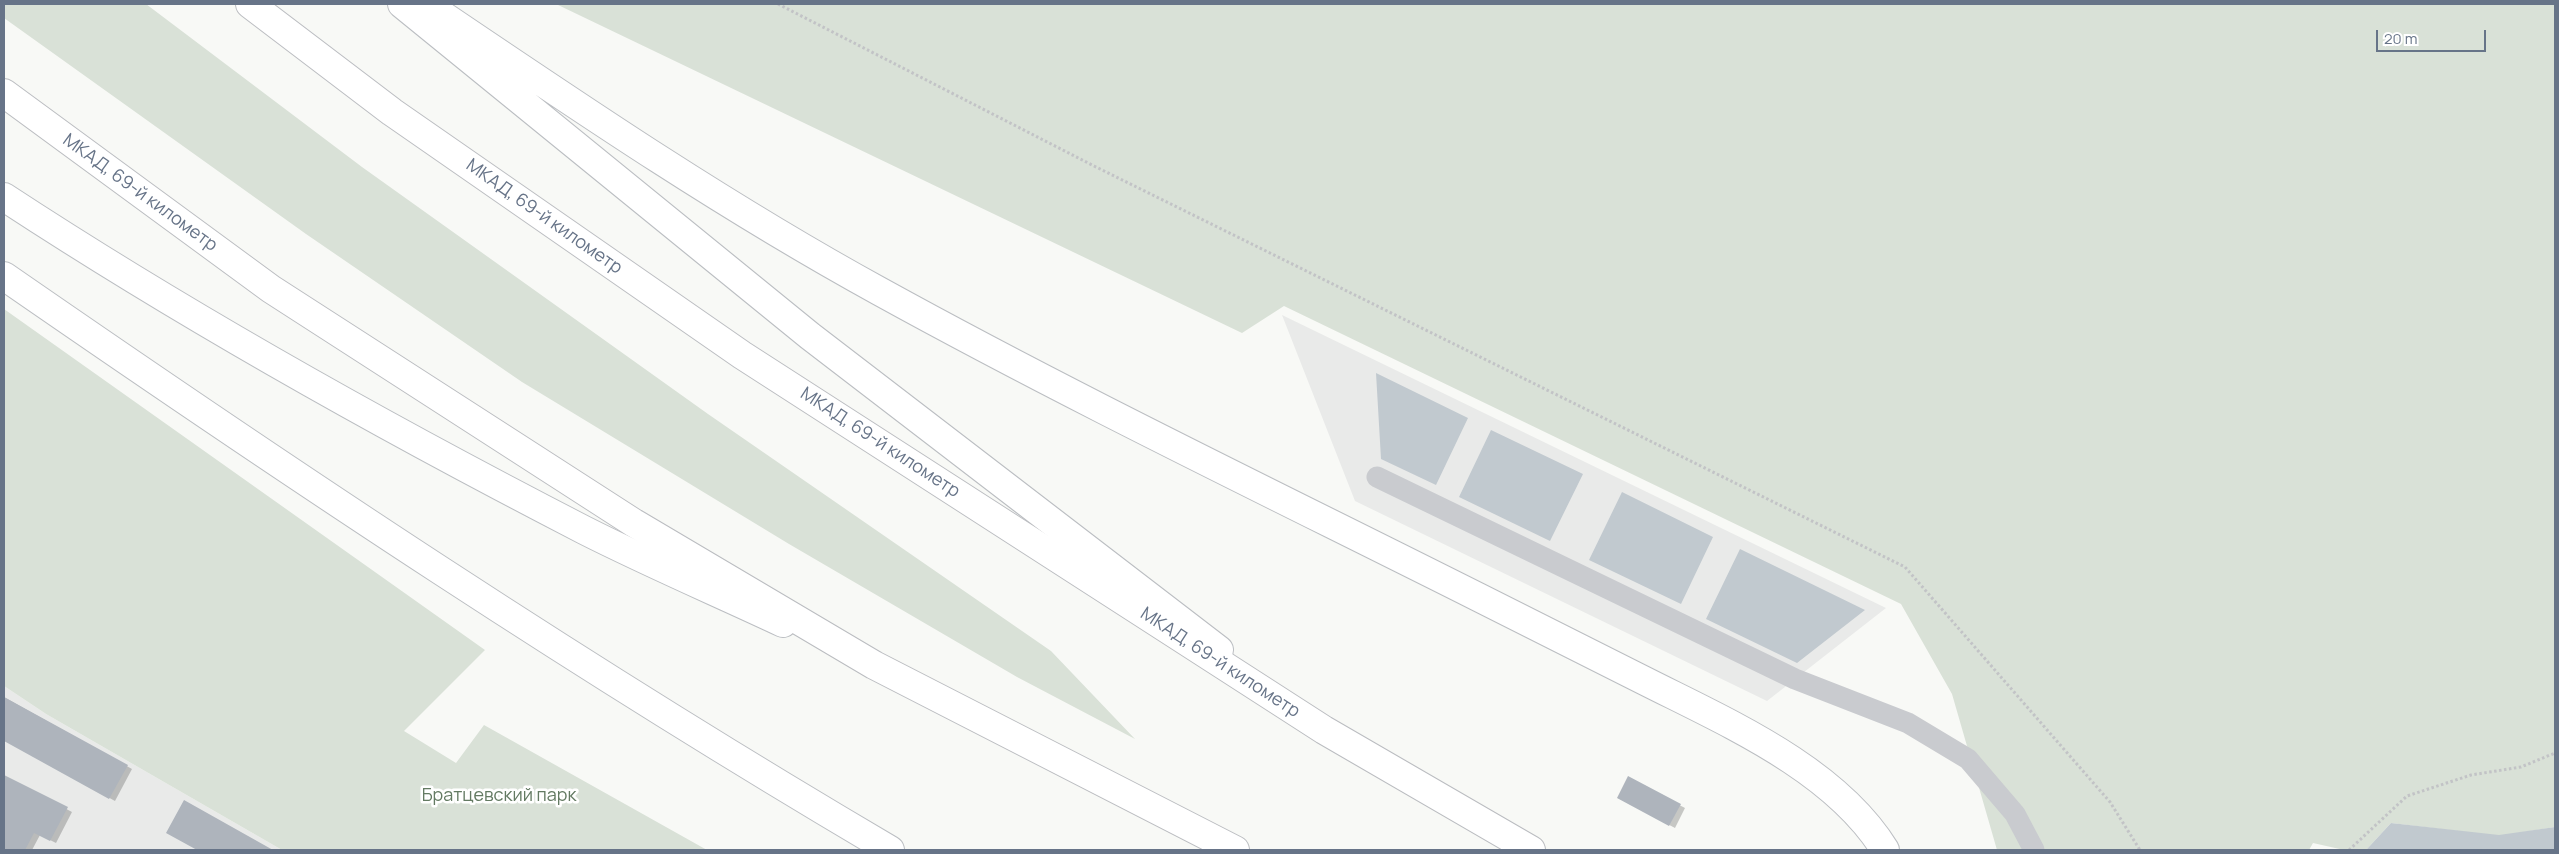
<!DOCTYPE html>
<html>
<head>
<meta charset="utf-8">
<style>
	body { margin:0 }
	#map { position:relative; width:2559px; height:854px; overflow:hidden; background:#f8f9f6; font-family:Manrope,sans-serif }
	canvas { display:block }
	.frame { position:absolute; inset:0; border:5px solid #677488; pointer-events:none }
	.scale { position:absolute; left:2376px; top:30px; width:110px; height:22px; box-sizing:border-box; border:2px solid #677488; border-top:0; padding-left:6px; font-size:15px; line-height:18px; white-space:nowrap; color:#677488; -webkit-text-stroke:4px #fff; paint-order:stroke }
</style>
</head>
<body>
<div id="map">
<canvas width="2559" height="854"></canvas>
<div class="frame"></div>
<div class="scale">20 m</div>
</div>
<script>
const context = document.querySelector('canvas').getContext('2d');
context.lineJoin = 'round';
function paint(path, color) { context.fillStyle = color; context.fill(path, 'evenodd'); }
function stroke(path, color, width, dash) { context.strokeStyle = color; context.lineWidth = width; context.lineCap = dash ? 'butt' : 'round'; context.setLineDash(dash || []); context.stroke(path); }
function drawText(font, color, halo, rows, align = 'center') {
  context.font = font + ' Manrope,sans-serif'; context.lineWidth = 5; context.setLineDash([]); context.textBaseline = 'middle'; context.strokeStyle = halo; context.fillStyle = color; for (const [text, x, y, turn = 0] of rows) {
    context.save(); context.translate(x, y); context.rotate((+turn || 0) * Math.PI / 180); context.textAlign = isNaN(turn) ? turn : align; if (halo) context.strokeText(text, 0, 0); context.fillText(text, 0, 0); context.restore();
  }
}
paint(new Path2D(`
	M1282,315l604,293 -119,93 -412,-200z
	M4,686l42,28 236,136h-278z`), '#e9eae9');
paint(new Path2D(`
	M4,4h142l216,163 346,247 343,237 84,88 -118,-62 -228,-133 -267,-162 -216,-148 -302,-216z
	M556,4h1999v823l-56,9 -108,-13 -25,27h-22l-31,-7 -4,7h-312l-45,-156 -51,-90 -617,-298 -42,27z
	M4,309l481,341 -81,81 52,32 28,-38 223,125h-425l-236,-136 -42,-28z`), '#d9e1d7');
paint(new Path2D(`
	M1376,373l92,45 -32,67 -55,-26z
	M1491,430l92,44 -33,67 -91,-44z
	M1622,492l91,45 -32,67 -92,-44z
	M1740,549l125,61 -68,53 -91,-44z
	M2391,823l108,12 56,-8v23h-189z`), '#c1c9cf');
paint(new Path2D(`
	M4,697l128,72 -17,32 -111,-61z
	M4,776l68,36 -16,31 -16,-8 -8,15h-28z
	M1628,778l57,30 -10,20 -57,-30z
	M185,802l86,48h-72l-31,-18z`), '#0003');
paint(new Path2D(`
	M4,697l124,68 -19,34 -105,-58z
	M4,775l64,32 -18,34 -16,-8 -9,17h-21z
	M1628,776l53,28 -12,22 -52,-28z
	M184,800l89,50h-76l-31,-17z`), '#aeb4bc');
const primary = new Path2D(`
	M402,4l408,332 409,314
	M426,4c148,100 296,201 453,287 196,108 398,205 599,306 55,28 111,56 167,84 83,42 190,88 240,169
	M4,197c186,122 382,231 580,333 65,33 133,62 199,93
	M4,276c289,200 583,396 886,574`);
const trunk = new Path2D(`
	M250,4l142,108 350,243 582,375 207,120
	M4,93l267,196 363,234 240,142 361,185`);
stroke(primary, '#bbbec2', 30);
stroke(trunk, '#bbbdc1', 30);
stroke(new Path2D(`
	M778,4l316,162 811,401 205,235 30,48
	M2349,850l58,-54 64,-21 50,-8 34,-14`), '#c2c3c6', 3, [2.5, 2.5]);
stroke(new Path2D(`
	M1377,477l418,202 113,44 60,36 47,55 19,36`), '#c9cbcf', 21);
stroke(primary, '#fff', 28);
stroke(trunk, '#fff', 28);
drawText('18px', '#677488', '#fff', [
	["МКАД, 69-й километр",140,193,36],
	["МКАД, 69-й километр",544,217,35],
	["МКАД, 69-й километр",880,443,33],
	["МКАД, 69-й километр",1220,663,33]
]);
drawText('18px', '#637a62', '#fff', [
	["Братцевский парк",499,796]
]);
</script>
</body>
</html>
